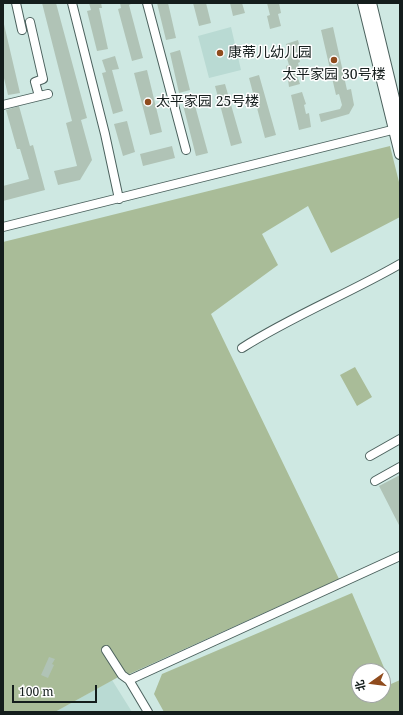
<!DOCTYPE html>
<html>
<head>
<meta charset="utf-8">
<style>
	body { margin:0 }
	#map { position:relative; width:403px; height:715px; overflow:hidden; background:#cee8e2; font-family:"Noto Serif","Noto Sans SC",serif }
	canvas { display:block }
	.frame { position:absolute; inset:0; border:4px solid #141d1c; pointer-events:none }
	.north { position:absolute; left:351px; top:663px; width:40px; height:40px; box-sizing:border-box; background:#fff; border:1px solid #a1a5a4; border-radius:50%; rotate:256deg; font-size:11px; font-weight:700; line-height:16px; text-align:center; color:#141d1c }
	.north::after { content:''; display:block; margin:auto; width:14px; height:18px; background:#904c1e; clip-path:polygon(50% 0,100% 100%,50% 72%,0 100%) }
	.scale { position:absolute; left:12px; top:685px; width:85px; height:18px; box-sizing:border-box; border:2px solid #141d1c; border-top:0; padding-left:5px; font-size:12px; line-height:14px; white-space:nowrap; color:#141d1c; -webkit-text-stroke:3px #fff; paint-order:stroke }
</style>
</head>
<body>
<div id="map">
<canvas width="403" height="715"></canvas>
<div class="frame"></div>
<div class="north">北</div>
<div class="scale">100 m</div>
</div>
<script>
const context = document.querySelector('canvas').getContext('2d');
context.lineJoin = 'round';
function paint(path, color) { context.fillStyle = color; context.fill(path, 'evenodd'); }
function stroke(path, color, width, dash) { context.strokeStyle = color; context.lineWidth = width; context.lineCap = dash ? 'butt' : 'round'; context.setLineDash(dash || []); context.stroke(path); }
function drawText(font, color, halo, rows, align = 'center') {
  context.font = font + ' "Noto Serif","Noto Sans SC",serif'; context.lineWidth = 3; context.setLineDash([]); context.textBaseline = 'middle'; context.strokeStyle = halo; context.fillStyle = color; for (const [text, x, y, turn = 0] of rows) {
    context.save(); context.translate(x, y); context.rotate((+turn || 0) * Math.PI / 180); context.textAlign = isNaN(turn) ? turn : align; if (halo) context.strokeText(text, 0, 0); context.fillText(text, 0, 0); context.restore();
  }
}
paint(new Path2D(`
	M231,27l10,43 -32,8 -11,-42z
	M112,680l20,32h-77z`), '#b9dad3');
paint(new Path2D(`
	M390,146l10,40v31l-69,36 -23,-47 -46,28 16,31 -67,49 128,265 -212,96h-5l-67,37h-52v-470z
	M355,367l17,30 -15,9 -17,-31z
	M352,593l39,91 9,-4v32h-236l-10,-18 8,-20zM359,671h24v24h-24z`), '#a9bc98');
paint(new Path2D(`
	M42,3h14l31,115 -6,2 11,40 -12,20 -22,5 -4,-14 23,-5 -11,-43 6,-2z
	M89,3h12l1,5h-3l9,41 -11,2 -10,-40 4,-1z
	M120,3h13l-4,2 14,53 -11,3 -14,-52 3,-1z
	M157,3h11l8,35 -10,2z
	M193,3h13l5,20 -12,3z
	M230,3h12l3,10 -12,3z
	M267,3h12l2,10 -3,1 3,12 -11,3 -3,-13 3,-1z
	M3,20l17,73 -12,2 -5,-21z
	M333,27l14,63 4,-1 3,16 -5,9 -28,8 -2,-8 21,-5 2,-4 -3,-11 -3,1 -15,-65z
	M298,40l3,12 -3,1 2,9 -2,1 3,11 -4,1 3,9 -11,3 -3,-21 3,-1 -3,-10 3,-1 -3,-10z
	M180,50l10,40 -11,3 -9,-40z
	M115,56l4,13 -7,1 11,41 -10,3 -11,-41 4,-1 -4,-12z
	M147,70l15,62 -12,3 -16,-62z
	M259,75l17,60 -11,3 -16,-60z
	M225,84l17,59 -11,3 -16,-60z
	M302,92l4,12 -2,1 2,9 3,-1 2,14 -12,3 -8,-35z
	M194,102l14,51 -12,3 -13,-51z
	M19,106l11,40 3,-1 12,45 -42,11v-15l26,-7 -9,-30h-3l-11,-39z
	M127,121l8,31 -12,4 -9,-32z
	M172,146l3,12 -32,8 -3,-12z
	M400,475v52l-21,-41z
	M49,657l6,2 -3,5 2,1 -6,13 -7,-3z`), '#b0c3b6');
const minor = new Path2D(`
	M16,3l6,27
	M72,3l33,131 14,65
	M147,3l39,147
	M30,22l13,57 -8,3 4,14
	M3,105l45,-11
	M3,227l397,-99
	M242,348c50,-32 106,-54 158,-84
	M370,456l30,-17
	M375,481l25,-14
	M106,650l16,25 7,5
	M148,712l-19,-32 271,-124`);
const major = new Path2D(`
	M363,3l37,151
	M371,3l29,120`);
stroke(minor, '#4b615d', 10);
stroke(major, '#4b615d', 12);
stroke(minor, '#fff', 8);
stroke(major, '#fff', 10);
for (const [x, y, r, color] of [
	[220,53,4,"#904c1e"],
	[334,60,4,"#904c1e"],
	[148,102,4,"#904c1e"]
]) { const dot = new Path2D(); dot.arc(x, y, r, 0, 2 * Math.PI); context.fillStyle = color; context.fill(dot); stroke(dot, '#fff', 1.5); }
drawText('14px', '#141d1c', '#fff', [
	["康蒂儿幼儿园",228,53],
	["太平家园 30号楼",334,75,"center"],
	["太平家园 25号楼",156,102]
], 'left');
</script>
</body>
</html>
